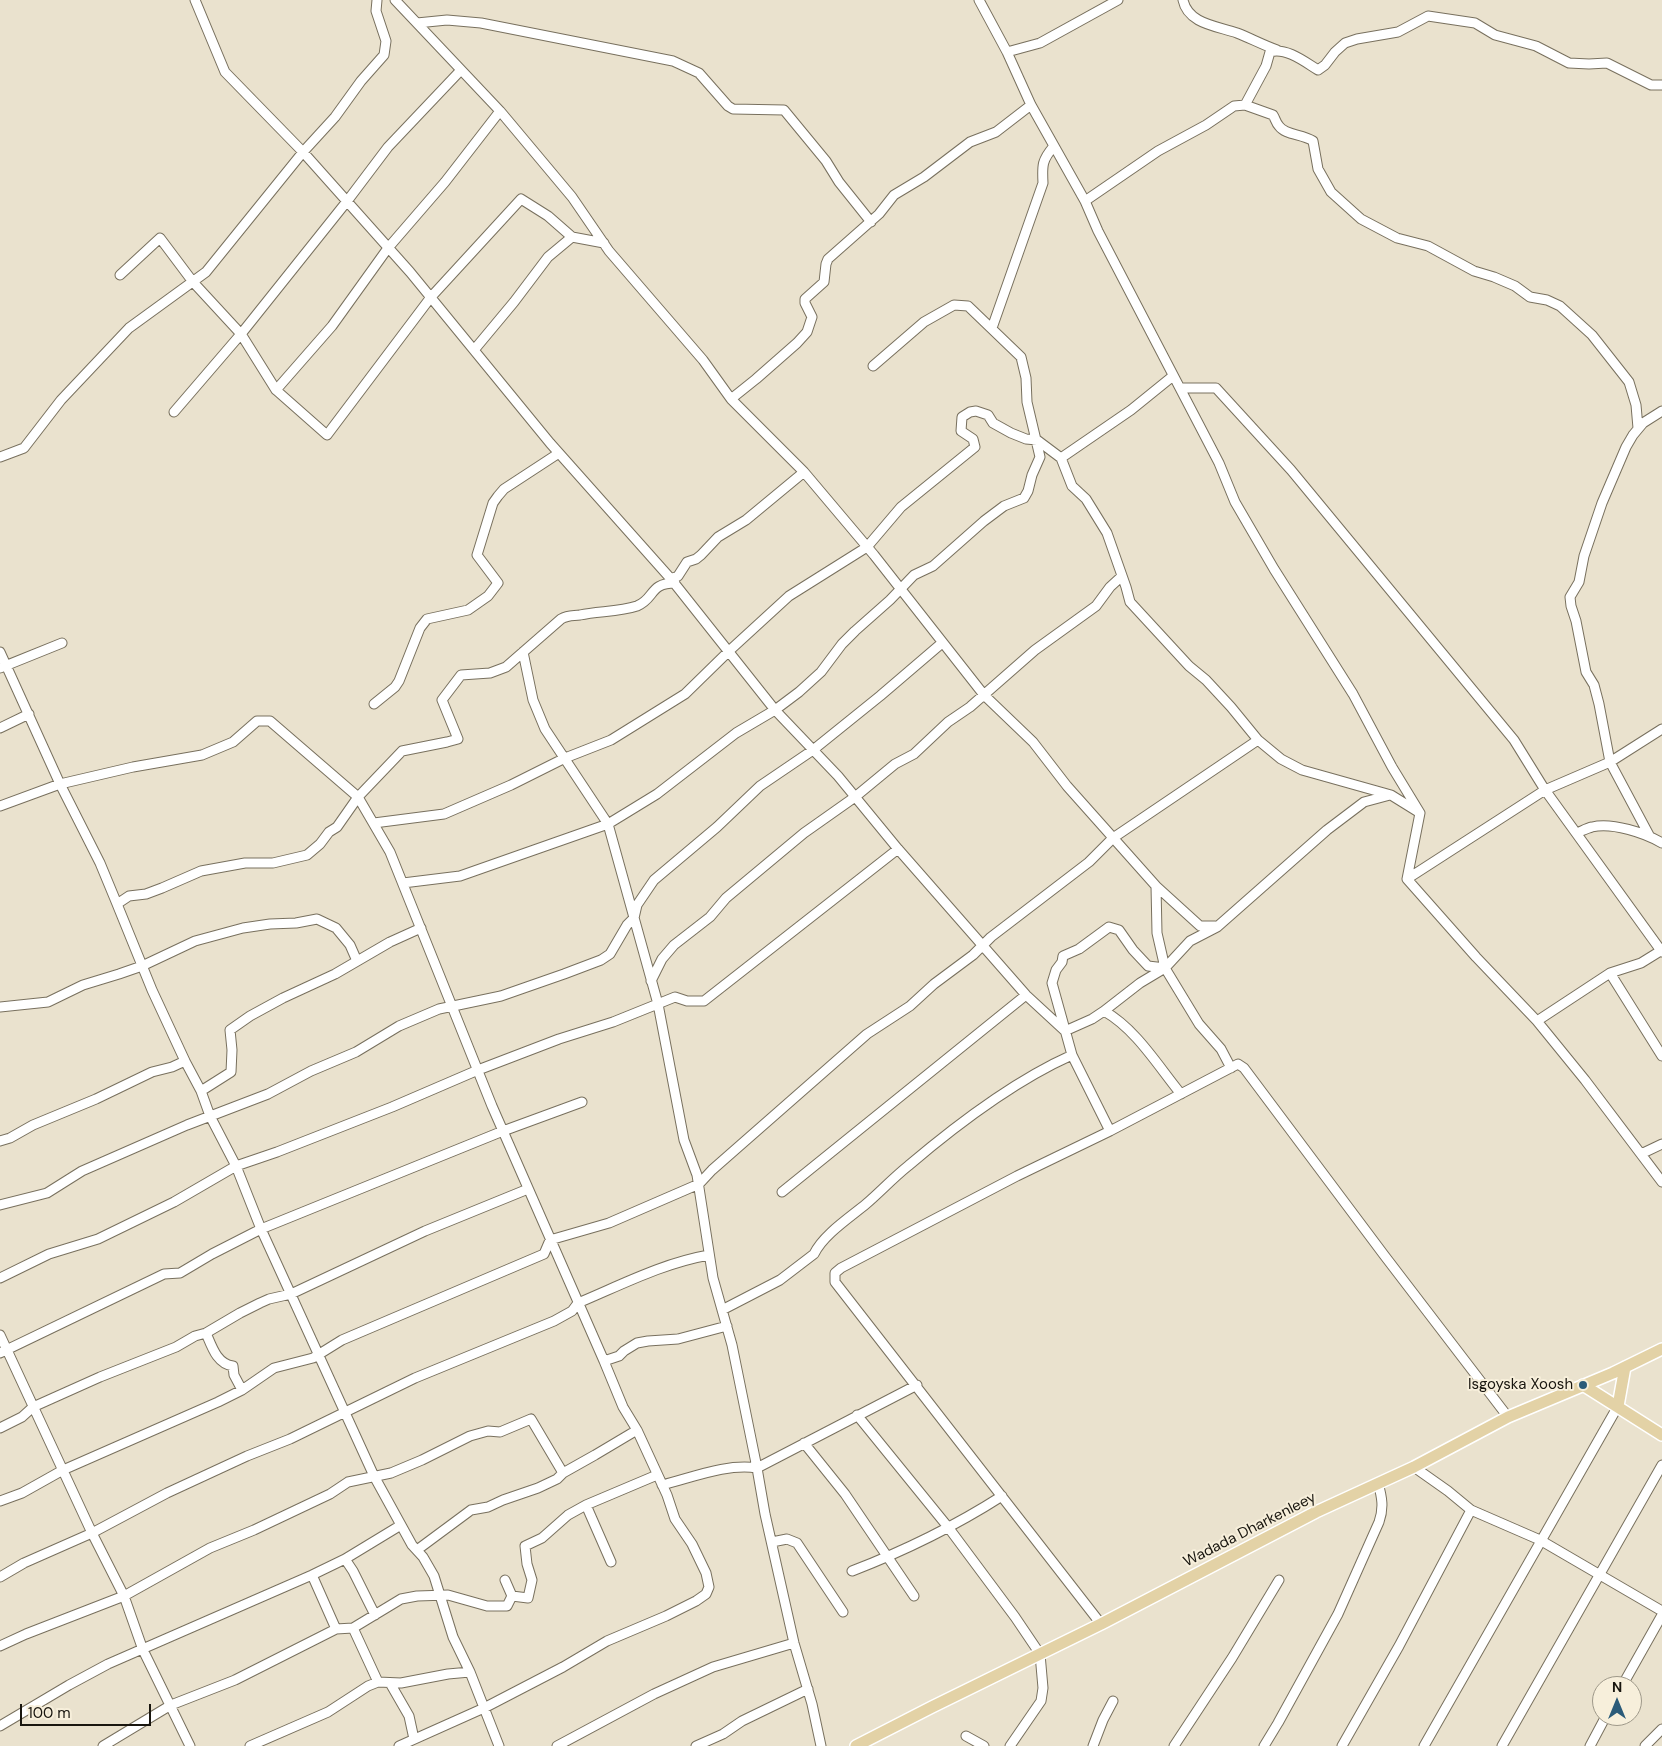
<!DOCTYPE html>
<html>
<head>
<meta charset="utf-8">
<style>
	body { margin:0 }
	#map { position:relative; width:1662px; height:1746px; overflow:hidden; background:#eae2ce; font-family:"DM Sans",sans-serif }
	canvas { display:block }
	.north { position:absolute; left:1592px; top:1676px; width:50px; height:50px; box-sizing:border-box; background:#f7efdb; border:1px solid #9e9889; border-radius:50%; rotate:0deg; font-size:14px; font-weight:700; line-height:20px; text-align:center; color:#19160f }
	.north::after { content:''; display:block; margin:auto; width:18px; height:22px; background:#2b5b79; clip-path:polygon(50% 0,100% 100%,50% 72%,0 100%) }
	.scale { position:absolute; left:20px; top:1704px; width:131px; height:22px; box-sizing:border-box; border:2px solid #19160f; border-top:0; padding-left:6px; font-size:15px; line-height:18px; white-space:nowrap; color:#19160f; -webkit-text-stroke:4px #f7efdb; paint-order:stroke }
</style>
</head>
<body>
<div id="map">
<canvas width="1662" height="1746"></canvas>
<div class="north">N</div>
<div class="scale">100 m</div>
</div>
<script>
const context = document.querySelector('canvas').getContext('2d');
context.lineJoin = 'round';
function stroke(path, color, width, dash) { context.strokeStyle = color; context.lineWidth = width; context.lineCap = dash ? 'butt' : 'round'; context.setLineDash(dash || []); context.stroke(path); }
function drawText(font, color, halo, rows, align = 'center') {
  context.font = font + ' "DM Sans",sans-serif'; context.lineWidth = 4; context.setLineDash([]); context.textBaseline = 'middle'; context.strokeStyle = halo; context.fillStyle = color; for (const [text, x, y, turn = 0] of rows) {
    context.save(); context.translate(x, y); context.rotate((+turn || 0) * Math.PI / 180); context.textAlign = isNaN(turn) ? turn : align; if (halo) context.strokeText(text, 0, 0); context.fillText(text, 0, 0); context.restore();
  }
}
const minor = new Path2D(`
	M377,0l-1,11 10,30 -2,14 -23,26 -26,36 -32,35 107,120 140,171 121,136 104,131 63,66 60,73 128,146 39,36 27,-12 12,-8c32,18 54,55 77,83
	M395,0l105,111 72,86 37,54 94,109 28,39
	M979,0l28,52 24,53 54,96 13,30 121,232 16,39 39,67 79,125 39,73 28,46 -13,66 69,78 61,64 48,59 77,102
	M1183,0c5,24 34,26 54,33 13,5 26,12 40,17
	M417,23l30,-3 34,3 192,38 26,12 29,33 5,3 51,1 42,51 13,21 32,40
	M1007,52l33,-9 78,-43
	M1245,105l28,10c2,3 3,8 6,11 6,9 23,8 34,15l5,28 13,23 30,27 36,19 31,8 46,25 20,6 21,9 15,11 17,3 13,6 32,29 37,47 7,23 2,23
	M1085,201l73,-50 48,-26 28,-19 11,-1 21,-39 4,-14c16,-5 35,10 48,18l7,-5 10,-13 10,-9 12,-4 41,-7 30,-16 47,7 20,12 41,11 33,17 20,1 18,-1 44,22h11
	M120,275l40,-37 33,44 48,52 35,56 51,45 104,-138 90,-98 27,17 24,21
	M992,328l51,-145c-1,-18 -1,-23 11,-37
	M474,350l40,-48 34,-45 24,-20 32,6
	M1180,388h36l75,82 223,270 31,50 117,162
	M276,390l56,-64 56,-78 57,-66 55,-71
	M174,412l67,-78 107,-134 40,-53 73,-77
	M0,457l24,-9 37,-48 68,-72 77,-56 97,-120 -78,-80 -30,-72
	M1061,458l70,-48 42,-34
	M804,472l70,83 110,140 49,47 34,44 89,100 1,47 8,35 34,56 22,25 10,19
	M671,579l7,-3 9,-14 9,-3 5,-4 17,-18 28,-17 58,-48 -73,-73 25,-20 41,-36 10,-11 5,-15 -7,-14v-4l19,-17 2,-18 2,-5 51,-45 15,-19 30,-18 46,-35 26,-10 35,-27
	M0,652l60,132 73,-17 69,-12 31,-13 24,-21h13l88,76 32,55 102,254 112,255
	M523,652l10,48 12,29 63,95 50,180 26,136 13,35 16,103 19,67 25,123 160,-83
	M0,668l62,-25
	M374,704l21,-17 4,-6 21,-53 7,-9 41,-9 20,-14 10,-13 -21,-28 16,-52 5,-7 6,-7 55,-36
	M0,728l29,-14
	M0,806l60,-22 40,79 17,41 12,-8 17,-2 16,-6 39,-17 44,-8h28l34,-8 13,-11 9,-12 8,-5 21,-30 44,-46 45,-9 11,-3 -16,-39 19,-25 29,-2 16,-6 55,-48c7,-4 11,-3 19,-4 18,-4 39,-3 57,-9 18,-7 12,-23 38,-23
	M374,823l70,-9 67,-29 54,-27 46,-18 74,-46 44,-43 60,-55 78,-49 34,-40 74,-60 -2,-8 -12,-8 1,-14 8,-5 6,-1 12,4 5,8 18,10 15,6 11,1 24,18 11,28 14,13 21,34 19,54 4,15 59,64 17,14 25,27 27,33 23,19 21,11 89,25 29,18
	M1577,833c5,-2 10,-5 15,-6 20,-5 53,6 70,16
	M1649,835l-39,-73 -11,-58 -5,-19 -8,-13 -10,-51 -5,-15 -1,-9 9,-15 5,-26 18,-53 24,-56 7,-12 10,-12 19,-12
	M1407,879l138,-89 65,-28 52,-33
	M403,883l57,-7 148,-52 49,-30 79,-61 39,-23 24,-18 22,-20 21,-28 13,-13 35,-31 24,-25 19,-9 51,-45 20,-15 20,-8 4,-7 4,-16 8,-18 -13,-55 -1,-24 -5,-21 -53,-51 -14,-1 -30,17 -51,44
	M1156,886l44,40h15
	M117,904l35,86 33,71
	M1610,973l52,83
	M651,981l11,-22 12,-14 36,-28 16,-19 78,-65 51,-36 40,-33 19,-10 34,-32 22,-15 65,-57 61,-44 14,-19 12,-11
	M0,1007l48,-5 35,-17 36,-11 23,-8 53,-25 48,-13 27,-4 26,-1 21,-4 19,9 14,17 7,16
	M1104,1011l36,-28 25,-15 25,-27 27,-14 110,-97 37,-28 26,-7
	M1537,1021l73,-48 31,-10 21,-13
	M201,1091l30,-19 1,-22 -2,-20 20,-14 33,-18 52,-24 55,-32 31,-14
	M1110,1131l-38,-76 -20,-72 4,-13 6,-8 1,-6 16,-7 30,-22 10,3 14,20 15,16 17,2
	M0,1141l10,-3 23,-13 63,-26 56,-27 20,-5 13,-6 16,30 9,25 26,50 25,63 113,247 38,69 11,12 11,19 19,61 17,35 29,74
	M1641,1154l21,-10
	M782,1192l244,-197
	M0,1205l47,-12 35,-22 105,-46 81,-31 43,-23 45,-19 43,-26 40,-17 62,-13 63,-22 37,-14 9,-6 17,-29 7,-7 3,-13 17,-25 63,-53 43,-41 53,-36 67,-54 62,-53
	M0,1278l49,-24 49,-15 76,-37 62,-36 41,-14 115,-45 86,-37 81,-31 54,-17 62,-25 12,4h17l194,-152
	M722,1310l58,-30 34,-26c9,-19 35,-36 52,-50 14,-12 27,-26 42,-38 47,-40 108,-86 164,-111
	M206,1333c6,14 11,31 27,33l1,9 8,15
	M0,1335l92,198 32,63 19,54 47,96
	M0,1353l164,-79 16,-1 32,-19 49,-25 242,-98 79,-29
	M857,1415l91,112 67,90 25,37 3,34 -2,13 -31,45
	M0,1428l22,-11 11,-10 67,-30 76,-30 19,-11 11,-3 34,-20 20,-10 9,-4 22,-5 134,-63 103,-42
	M804,1443l41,51 69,102
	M1414,1467l34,24 23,19 69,30 122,71
	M662,1485c29,-7 65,-22 95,-17l8,46 29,129 18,61 9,42
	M0,1501l22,-8 41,-23 155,-68 24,-12 32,-22 39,-10 29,-18 202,-86 6,-14 59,-17 90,-39 13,-14 155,-136 43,-28 24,-22 39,-29 18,-18 98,-75 24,-24 145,-98
	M586,1505l25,57
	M772,1542l15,-3 10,4 46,69
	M417,1550l54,-40 17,-3 15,-7 35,-12 19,-9 6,-6
	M345,1559l8,12 22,44
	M852,1571c52,-20 103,-45 150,-75
	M312,1575l24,54
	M0,1577l24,-14 68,-30 75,-40 80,-37 43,-17 125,-61 139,-57 18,-10 6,-8c43,-18 85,-40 131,-48
	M512,1596l16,2 4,-18 -5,-16 -2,-18 17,-8 26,-23 18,-10 71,-30
	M1101,1624l-266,-342v-9l6,-5 176,-92 93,-45 128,-67 6,4 140,187 124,162
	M353,1628l25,54
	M0,1646l26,-12 98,-38 86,-48 44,-18 76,-36 18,-12 43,-9 31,-13 48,-24 18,-5 12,1 31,-13 32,54 32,-18 42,-25
	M390,1683l19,33 5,23
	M1622,1686l40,-71
	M0,1726l69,-41 39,-21 204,-89 33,-16 56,-34
	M966,1736l18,10
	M103,1746l68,-41 64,-25 101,-51 17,-1 48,-29 16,-3 31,-1 39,11h20l5,-10 -7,-16
	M250,1746l78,-34 40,-26 10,-4 23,1 47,-9 22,-2
	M399,1746l85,-38 79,-41 44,-26 59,-25 30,-15 10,-7 3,-7 -3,-14 -14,-29 -17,-25 -8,-24 -30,-65 -14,-23 -19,-46 15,-5 5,-5 13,-8 11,-2 30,-2 49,-13
	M557,1746l97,-52 59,-27 81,-24
	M696,1746l27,-12 19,-13 66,-32
	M1093,1746l10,-26 10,-19
	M1174,1746l58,-88 47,-78
	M1264,1746l14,-23 60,-109 41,-92c5,-14 3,-25 -1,-39
	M1342,1746l57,-100 72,-136
	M1424,1746l194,-340
	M1502,1746l160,-281
	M1590,1746l16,-30
	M1645,1746l17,-17`);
const major = new Path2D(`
	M1583,1385l79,50
	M1618,1406l7,-39
	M856,1746l76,-39 169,-83 215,-112 98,-45 94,-50 105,-44 49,-24`);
stroke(minor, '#78705e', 11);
stroke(major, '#fff', 14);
stroke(minor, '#fff', 9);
stroke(major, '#e3d2a6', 11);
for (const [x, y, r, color] of [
	[1583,1385,5,"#2b5b79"]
]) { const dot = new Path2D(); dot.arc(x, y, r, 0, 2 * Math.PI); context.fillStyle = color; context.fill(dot); stroke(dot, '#f7efdb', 2); }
drawText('15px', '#19160f', '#f7efdb', [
	["Isgoyska Xoosh",1573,1385]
], 'right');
drawText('15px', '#19160f', '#f7efdb', [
	["Wadada Dharkenleey",1250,1530,-27]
]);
</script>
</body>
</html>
